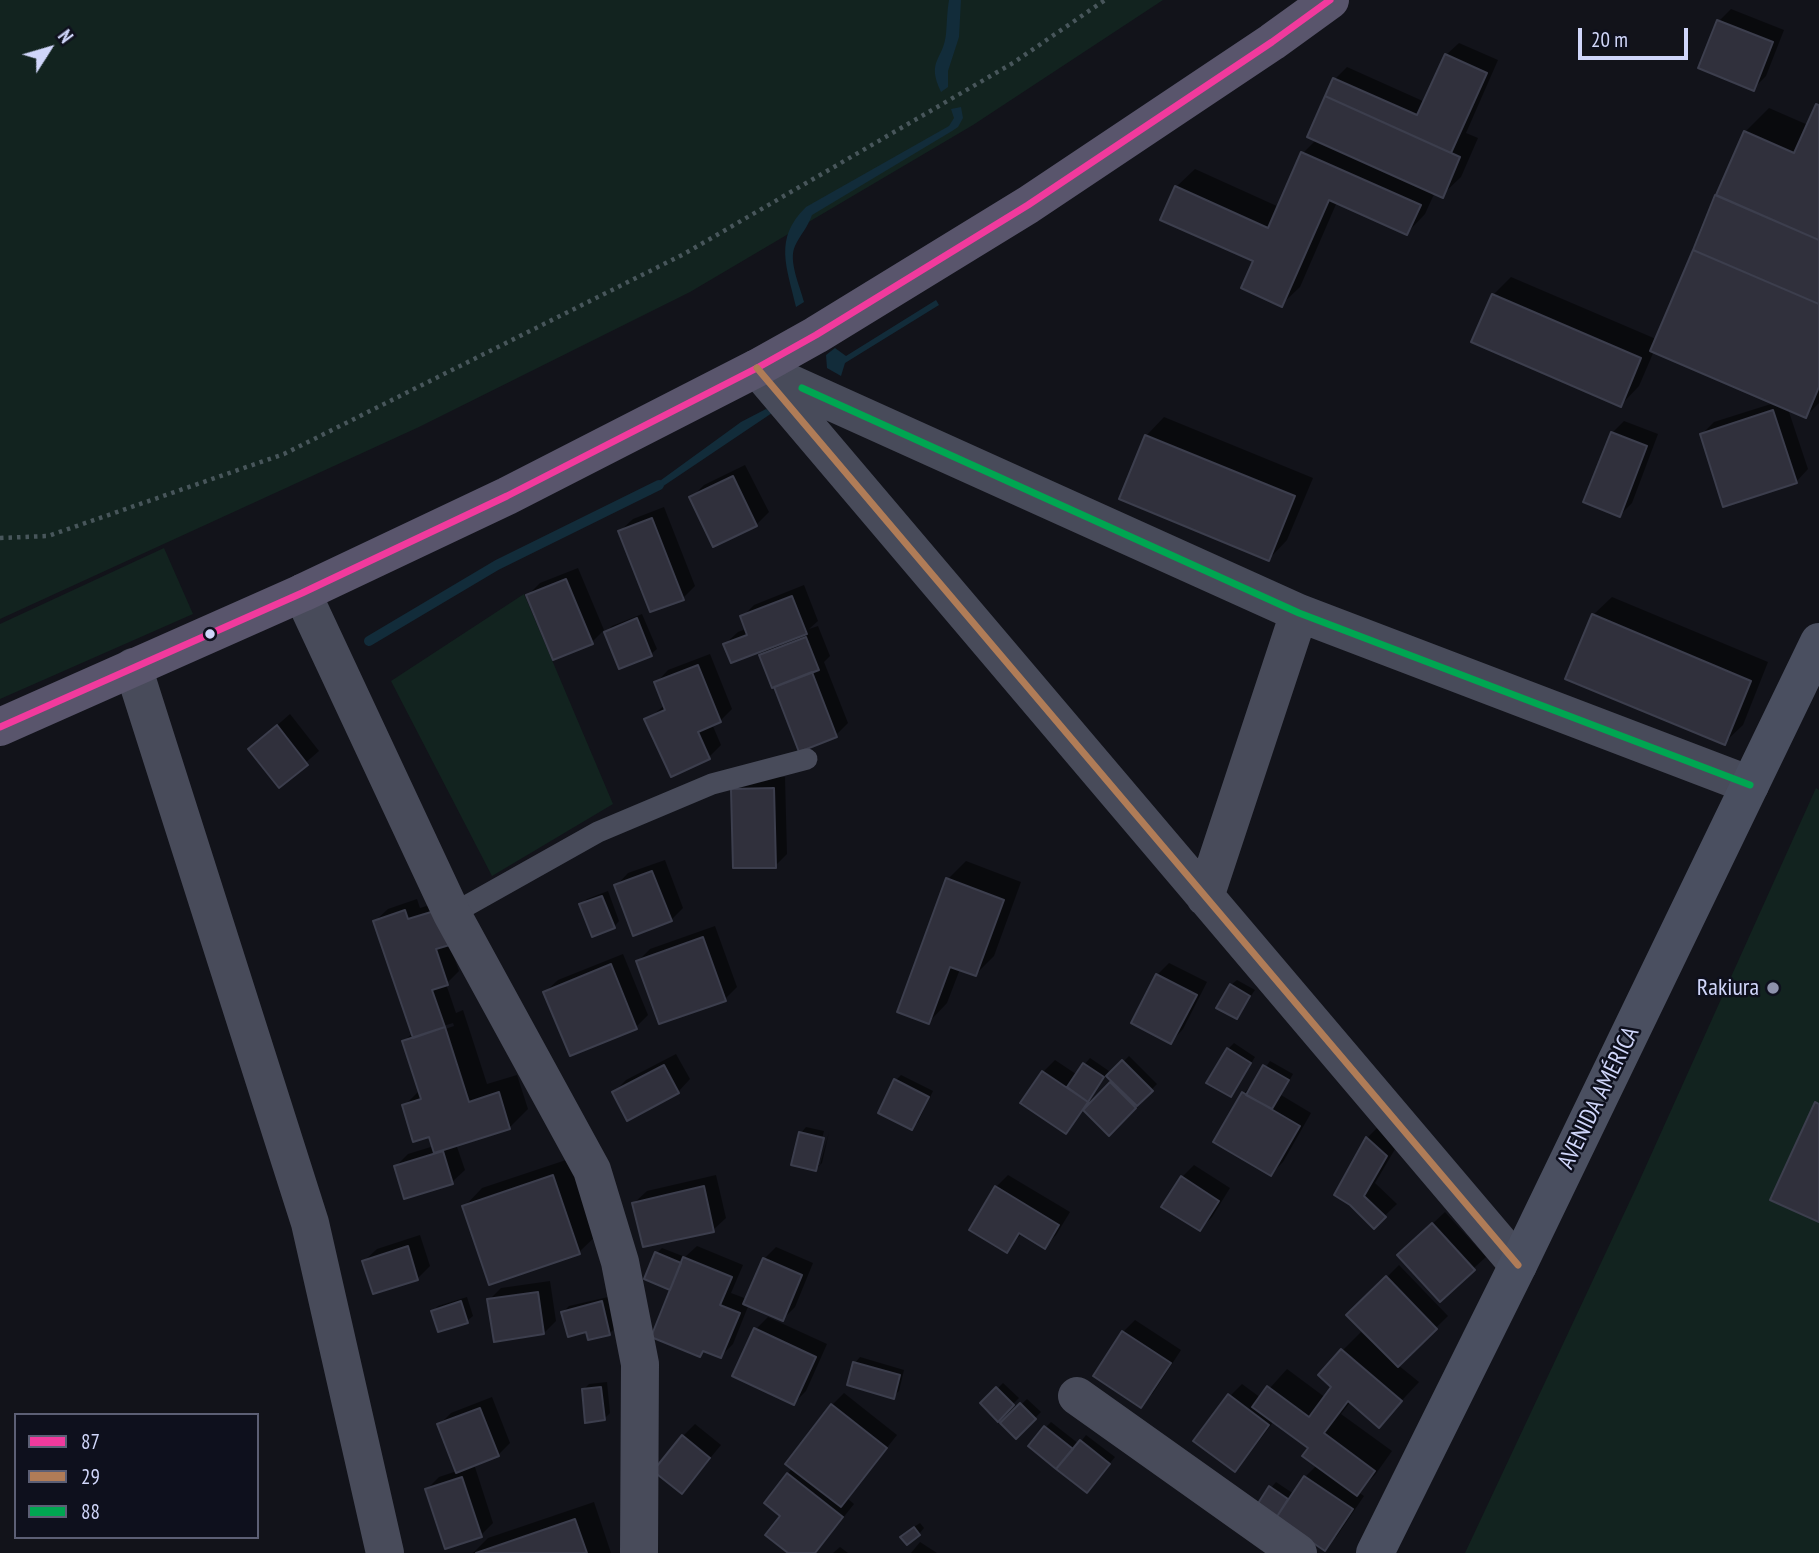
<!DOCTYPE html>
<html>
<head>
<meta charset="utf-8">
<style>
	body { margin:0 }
	#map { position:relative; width:1819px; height:1553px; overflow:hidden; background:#12131a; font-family:"PT Sans Narrow",sans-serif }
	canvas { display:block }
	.legend { position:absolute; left:14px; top:1413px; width:245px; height:126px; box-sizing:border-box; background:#0e101d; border:2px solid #5c5f75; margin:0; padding:9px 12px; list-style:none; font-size:21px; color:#d0d6fa }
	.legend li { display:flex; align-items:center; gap:14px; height:35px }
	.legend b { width:35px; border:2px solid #5c5f75 }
	.north { position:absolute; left:14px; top:14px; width:70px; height:70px; -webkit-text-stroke:5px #0e101d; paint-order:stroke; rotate:53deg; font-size:19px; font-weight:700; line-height:28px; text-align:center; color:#d0d6fa }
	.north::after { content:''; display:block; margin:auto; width:24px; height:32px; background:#d0d6fa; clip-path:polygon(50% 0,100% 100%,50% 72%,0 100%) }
	.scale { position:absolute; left:1578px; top:28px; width:110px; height:32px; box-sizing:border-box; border:4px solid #d0d6fa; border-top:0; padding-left:9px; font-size:21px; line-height:24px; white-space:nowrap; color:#d0d6fa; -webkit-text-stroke:5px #0e101d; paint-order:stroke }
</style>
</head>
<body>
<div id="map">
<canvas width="1819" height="1553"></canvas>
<ul class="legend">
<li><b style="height:9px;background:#f13a9d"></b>87</li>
<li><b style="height:9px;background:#b07c57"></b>29</li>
<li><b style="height:9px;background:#00a651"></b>88</li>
</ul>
<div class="north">N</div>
<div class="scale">20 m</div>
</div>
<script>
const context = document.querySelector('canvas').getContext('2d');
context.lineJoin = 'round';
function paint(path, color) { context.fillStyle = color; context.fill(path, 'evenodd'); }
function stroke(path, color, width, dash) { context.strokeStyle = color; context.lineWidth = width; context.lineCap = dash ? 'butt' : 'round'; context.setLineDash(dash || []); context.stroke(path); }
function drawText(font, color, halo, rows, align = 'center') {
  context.font = font + ' "PT Sans Narrow",sans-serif'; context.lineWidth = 5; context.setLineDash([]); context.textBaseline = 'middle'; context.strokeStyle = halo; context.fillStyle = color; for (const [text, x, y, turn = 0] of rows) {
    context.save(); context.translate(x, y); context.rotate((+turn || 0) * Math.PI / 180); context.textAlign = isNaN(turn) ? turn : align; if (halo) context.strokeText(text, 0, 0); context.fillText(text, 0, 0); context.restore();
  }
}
paint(new Path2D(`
	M0,0h1163l-190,125 -283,167 -271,135 -419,192z
	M164,548l29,66 -193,85v-75z
	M524,594l89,210 -121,72 -101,-195z
	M1816,788l3,2v763h-354l172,-367z`), '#12231f');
paint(new Path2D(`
	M949,0h12l-2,37 -11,34v16l-7,5c-15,-32 2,-31 5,-58 1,-12 1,-23 3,-34z
	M961,107l2,11 -5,9 -6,4 -140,84c-4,12 -12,20 -17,31 -7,15 5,40 9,56l-8,5c-9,-40 -23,-68 10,-100l143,-81 5,-8 -3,-9z
	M936,300l3,5 -94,58 -4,13 -14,-8 -1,-13 9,-7 11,8z
	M766,409l6,4 -122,82 -4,-4 95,-69z`), '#122c3a');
paint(new Path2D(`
	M1731,9l53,21 -18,46 -12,12 -35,-67z
	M1459,43l39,17 -32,73 12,5 -17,39 -19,18 -7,-3 -10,22 -18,19 -70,-31 -37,85 -19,18 -26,-45 -79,-73 19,-18 84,38 24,-54 14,-14 18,-60 12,-12 78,35 21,-47z
	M1819,103v300l-13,13 -18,-7 20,60 -12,13 -94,-48 12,-12 60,-19 -120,-52 -15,35 -18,19 -128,-110 18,-18 145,62 89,-207 24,-24 39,17z
	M1164,417l149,61 -26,62 -18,19 -123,-123z
	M1624,421l34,13 -26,69 -12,12 -8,-82z
	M745,465l24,47 -13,13 -42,20 -22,-48 12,-12z
	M664,507l31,79 -12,12 -63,-67 13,-12z
	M578,568l26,62 -12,12 -64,-47 12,-12z
	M804,585l14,36 -9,8 9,-3 12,30 -6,6 24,61 -12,12 -36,15 -39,-95 9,-8 -45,-3 13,-12 8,-3 -4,-12 12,-12z
	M1612,597l156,65 -25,63 -19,18 -131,-128z
	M642,614l15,35 -6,5 -45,-22 6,-6z
	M710,654l22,55 -12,12 -8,3 9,21 -12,12 -62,-37 18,-15 -9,-22 12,-13z
	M290,714l29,37 -40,35 -29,-37z
	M745,777h40l2,77 -12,12 -42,-77z
	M665,860l18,48 -12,12 -55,-34 12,-13z
	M966,861l55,21 -27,74 -18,18 -16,-5 -13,34 -18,19 19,-143z
	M608,891l11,30 -5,6 -33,-23 6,-5z
	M453,898l-4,45 10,28 -13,13 10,29 7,-3 24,74 30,-9 11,34 -19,19 -53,16 9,26 -13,12 -56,-16 12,-12 26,-8 -4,-12 -26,-28 16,-16 -16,-49 9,-8 -38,-112 13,-12 29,-10 3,9zM453,1023l1,3 -30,10v-4z
	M715,926l22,61 -12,12 -87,-38 12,-12z
	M623,954l25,61 -12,12 -91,-35 13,-12z
	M1169,963l38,19 -24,47 -12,13 -14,-67z
	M1237,980l18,10 -19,27 -5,-32z
	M1234,1043l21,14 -24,38 -3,-46z
	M676,1054l14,25 -12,13h-64l12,-12z
	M1129,1056l28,28 -48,49 -24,-24 -19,23 -43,-29 20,-31 12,-12 21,14 14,-16 19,13 -12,17 -8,15 1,2 24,-24 -5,-5z
	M1270,1061l23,13 -12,21 30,18 -28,49 -12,12 -27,-81 13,-13z
	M901,1075l32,16 -15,31 -6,6 -16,-48z
	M1379,1126l19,18 -23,39 22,21 -23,22 -23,-23 -15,-9 31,-56z
	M806,1127l18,4 -8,34h4l9,-33 -7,31 -6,6 -15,-36z
	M572,1158l26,76 -19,18 -89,31 -26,-76 18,-19z
	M1194,1165l36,23 -18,29 -12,12 -18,-52z
	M716,1175l10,43 -13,12 -79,-27 13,-12z
	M1008,1175l62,37 -14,23 -12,12 -22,-14 -16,18 -10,-64z
	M1445,1212l41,45 -46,42 -28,-56z
	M420,1235l10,31 -13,13 -53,-18 13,-12z
	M697,1246l46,19 -12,28 16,6 17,-40 12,-12 37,16 -18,44 -12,12 -34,-15 -16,40 -12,12 -16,-6 -6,5 -42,-102 5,-5 23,9z
	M1399,1265l49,51 -50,49 21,17 -40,43 -28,-24 -10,13 51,37 -17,24 -17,17 6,4 -27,40 -13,13 -47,-33 -6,-28 5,-6 18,12 11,-17 12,-12 -7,-18 -36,-26 -27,36 -12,12 -5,-73 12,-12 19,14 26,-29 39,29 8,-12 8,-35 19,-19 11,10 2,-2 -25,-25z
	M550,1281l6,40 -12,12 -55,-33 12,-12z
	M467,1297l6,19 -6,5 -34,-10 5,-5z
	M608,1297l7,31 -6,6 -46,-22 6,-6z
	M768,1317l59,27 -21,47 -12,12 -59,-28 21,-46z
	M1135,1320l46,30 -28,43 -12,12 -18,-73z
	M860,1357l44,13 -5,21 -6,6 -38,-34z
	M607,1382l3,31 -6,6 -21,-29 6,-6z
	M1003,1383l16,15 -21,21 -15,-16z
	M844,1393l53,42 -50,63 7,6 -39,49h-24l-8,-37 5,-42 44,-69z
	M492,1397l18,46 -12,12 -24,9 19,59 -12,12 -54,-46 12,-12 18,-6 -18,-46 12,-12z
	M1027,1399l14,13 -25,25 -14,-14z
	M1051,1422l28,22 7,-9 29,22 -23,28 -46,-58z
	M695,1424l26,21 -39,47 1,-56z
	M594,1502l17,51h-138l15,-15z
	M920,1523l4,5 -5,6 -11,-3z
	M920,1542l17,11h-26z
	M840,1547l8,6h-15z`), '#0007');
stroke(new Path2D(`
	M369,641l128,-76 162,-80`), '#122c3a', 10);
const building = new Path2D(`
	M1717,20l56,22 -19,49 -56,-23z
	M1445,54l42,19 -36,80 -126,-57 8,-18 84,37z
	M1325,96l135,61 -17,41 -136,-61z
	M1816,104l3,1v135l-103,-45 28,-64 50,22z
	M1301,152l120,53 -14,30 -78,-35 -47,107 -41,-19 12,-27 -93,-41 15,-34 93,42z
	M1715,195l104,45v64l-126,-54z
	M1693,250l126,54v83l-13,31 -156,-67z
	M1492,294l149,64 -20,49 -150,-65z
	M1773,410l24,73 -74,24 -23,-73z
	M1611,432l36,14 -27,71 -37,-15z
	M1145,435l150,61 -26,65 -150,-62z
	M733,476l24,50 -44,21 -24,-50z
	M652,518l32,82 -34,12 -32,-81z
	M566,579l27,65 -40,16 -27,-65z
	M792,596l15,38 -76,29 -8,-19 24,-9 -7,-19z
	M1592,614l159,67 -26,64 -160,-66z
	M637,618l15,38 -33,13 -15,-37z
	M806,637l13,33 -47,18 -13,-33z
	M698,665l23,57 -23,10 12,27 -39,18 -27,-58 21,-9 -11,-28z
	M812,672l25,65 -38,15 -25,-65z
	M277,725l31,40 -29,23 -31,-39z
	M774,788l2,80h-43l-2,-79z
	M652,871l20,50 -39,15 -19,-51z
	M946,878l58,22 -28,76 -26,-9 -21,57 -32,-12z
	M602,896l13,32 -23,9 -13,-33z
	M441,909l12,35 -17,5 12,36 -16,5 13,37 -32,11 -40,-117 32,-11 3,9z
	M703,937l23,64 -67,23 -23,-63z
	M611,964l26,65 -67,27 -27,-64z
	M1156,974l41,21 -26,49 -40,-21z
	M1230,984l20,12 -13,23 -21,-11z
	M445,1027l24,75 30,-10 11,37 -76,24 -5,-16 -16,5 -11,-37 19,-6 -19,-58z
	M1227,1048l24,15 -20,34 -25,-14z
	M1122,1060l31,31 -16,15 -31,-30z
	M1083,1063l21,14 -16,25 -21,-15z
	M664,1065l15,28 -52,28 -15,-29z
	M1263,1065l26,15 -17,29 -26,-14z
	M1042,1071l46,31 -22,32 -46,-31z
	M894,1079l35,18 -17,33 -34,-17z
	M1110,1082l26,26 -27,28 -26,-26z
	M1242,1092l58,34 -29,50 -58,-34z
	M1815,1102l4,2v118l-49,-22z
	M799,1132l25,6 -8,33 -25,-6z
	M1366,1137l21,19 -23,40 22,21 -12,12 -24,-24 -16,-10z
	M443,1151l10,33 -49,15 -10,-33z
	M553,1175l27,79 -91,31 -27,-79z
	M1181,1176l38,25 -19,30 -39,-24z
	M704,1186l10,46 -71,15 -11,-44z
	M995,1186l64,39 -14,24 -26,-16 -12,20 -38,-23z
	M1432,1223l43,47 -35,32 -43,-47z
	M408,1246l10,34 -45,14 -11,-33z
	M655,1252l26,11 -11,27 -26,-11z
	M683,1257l49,20 -12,28 20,8 -19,45 -18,-7 -3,6 -49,-20z
	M763,1258l39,17 -19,46 -40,-17z
	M1386,1276l51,53 -39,38 -52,-52z
	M538,1292l6,42 -50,8 -7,-43z
	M461,1301l7,22 -30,9 -7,-21z
	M602,1301l8,34 -22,5 -2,-8 -18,5 -7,-25z
	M754,1328l62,29 -22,48 -62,-29z
	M1122,1331l49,32 -30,45 -48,-32z
	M1341,1349l61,52 -23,27 -31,-27 -24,32 51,38 -18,25 -55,-40 6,-8 -56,-41 15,-21 42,31 22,-30 -13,-12z
	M853,1362l47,13 -6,24 -47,-14z
	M601,1387l4,33 -20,3 -3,-34z
	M996,1387l18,18 -16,17 -18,-19z
	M1228,1394l41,31 -34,47 -42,-31z
	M1020,1403l16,16 -20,20 -16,-16z
	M831,1404l56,44 -46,59 -56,-43z
	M480,1408l19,48 -43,17 -19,-49z
	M1044,1426l29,23 -17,20 -28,-23z
	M682,1435l28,23 -28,36 -29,-23z
	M1080,1440l30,24 -23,29 -31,-24z
	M787,1473l56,44 -28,36h-27l-23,-18 15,-19 -16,-13z
	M1304,1476l49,33 -28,42 -49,-33z
	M462,1477l20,60 -37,12 -20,-60z
	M1269,1486l19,13 -12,19 -19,-13z
	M575,1519l12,34h-111z
	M914,1527l6,8 -13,10 -7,-8z`);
paint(building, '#30303c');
stroke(building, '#3c3e4d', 2);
stroke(new Path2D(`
	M0,538l48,-2 236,-82 400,-200 329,-191 92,-63`), '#48565b', 4.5, [3.5, 5]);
stroke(new Path2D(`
	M452,914l146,-82 114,-48 95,-25`), '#484b5a', 21);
stroke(new Path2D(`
	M757,368l761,897
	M765,372l534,241 451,172
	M302,593l150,321 140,256 28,92 20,102 -1,189
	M133,667l177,556 75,330
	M1205,897l94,-284
	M1077,1396l221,157`), '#484b5a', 38);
stroke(new Path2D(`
	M1375,1553l143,-288 301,-623`), '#4a4f60', 38);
stroke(new Path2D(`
	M0,727l302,-134 205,-97 250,-128 59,-33 212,-130 244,-163 58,-42`), '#59556c', 38);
stroke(new Path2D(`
	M0,727l302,-134 205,-97 250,-128 59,-33 212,-130 244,-163 58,-42`), '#f13a9d', 7);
stroke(new Path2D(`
	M757,368l761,897`), '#b07c57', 7);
stroke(new Path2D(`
	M802,388l497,225 451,172`), '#00a651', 7);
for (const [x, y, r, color] of [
	[210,634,6,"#d0d6fa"],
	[1773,988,7,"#8e92ac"]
]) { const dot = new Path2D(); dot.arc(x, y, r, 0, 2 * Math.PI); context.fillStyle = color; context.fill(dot); stroke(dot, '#0e101d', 2.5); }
drawText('24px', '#d0d6fa', '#0e101d', [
	["Rakiura",1759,988]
], 'right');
drawText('24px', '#d0d6fa', '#0e101d', [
	["AVENIDA AMÉRICA",1599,1098,-64]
]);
</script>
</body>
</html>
